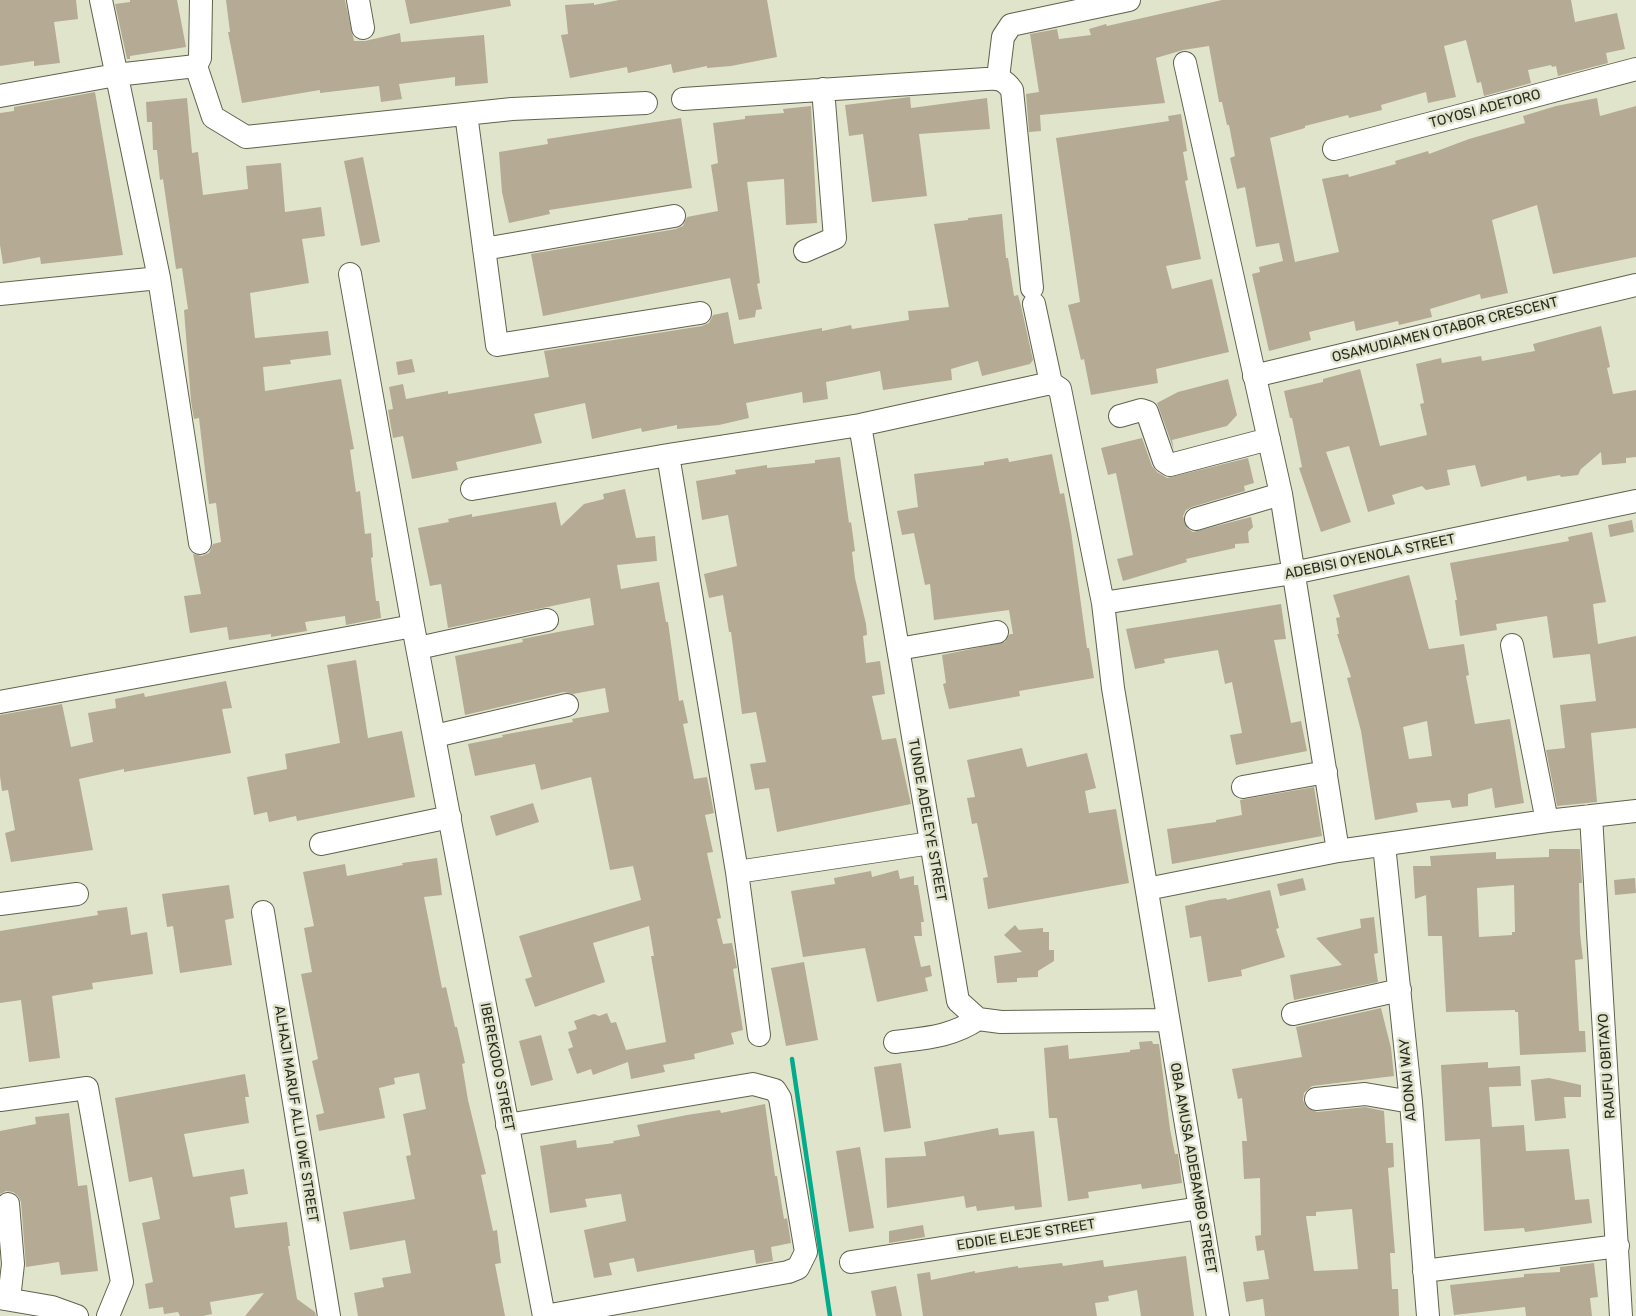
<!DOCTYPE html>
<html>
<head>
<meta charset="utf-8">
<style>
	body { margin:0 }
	canvas { display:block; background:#e0e4cb }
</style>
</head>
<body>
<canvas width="1636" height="1316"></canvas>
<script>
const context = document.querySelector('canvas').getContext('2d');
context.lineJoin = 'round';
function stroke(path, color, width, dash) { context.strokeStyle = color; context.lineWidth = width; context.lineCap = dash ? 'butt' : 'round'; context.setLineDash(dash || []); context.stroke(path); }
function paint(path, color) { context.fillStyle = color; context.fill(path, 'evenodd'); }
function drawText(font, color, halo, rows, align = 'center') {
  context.font = font + ' Rubik,sans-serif'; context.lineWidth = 5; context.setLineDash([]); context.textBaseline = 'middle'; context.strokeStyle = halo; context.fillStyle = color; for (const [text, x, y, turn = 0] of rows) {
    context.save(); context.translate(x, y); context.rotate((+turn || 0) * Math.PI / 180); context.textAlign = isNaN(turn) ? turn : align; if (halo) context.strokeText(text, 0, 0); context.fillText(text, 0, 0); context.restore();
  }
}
stroke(new Path2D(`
	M792,1059l38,257`), '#01ab8c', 4.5);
paint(new Path2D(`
	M0,0h76l2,19 -24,3 6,41 -26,3v-5l-34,5z
	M130,0h47l9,47 -56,9v3h-3l-12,-55 15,-2z
	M226,0h119l9,41h11l35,-8 1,9 83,-7 4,48 -33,3v-9l-56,7 3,15 -21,3 -2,-16 -59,7v-3l-78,13 -14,-71h2z
	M405,0h105l1,6 -101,18z
	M619,0h148l10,57 -46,9 -24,2v-2l-34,7 -2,-9 -43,9 -1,-6 -57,11 -9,-43 7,-1 -3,-29 29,-2v2z
	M1222,0h349l4,22 42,-9 8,36 -19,4 2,10 -50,13 -2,-10 -4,1 -1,-2 -23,5 3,13 -47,13 -3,-14 -4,1 -11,-43 -22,6 12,51 -28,6 -2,-11 -45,13 1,5 -33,8 -1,-3 -43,11v2l-35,10 25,124 44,-10 -17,-73 26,-5 1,3 47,-13 -1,-3 33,-10 1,3 40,-15 56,-16 -2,-7 33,-10 41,-8 3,18 36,-10v151l-83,17 -16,-69 -45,15 16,73 -27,6 -1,-5 -50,15 2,8 -33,8 -1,-4 -42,10 -2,-10 -45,11 2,8 -42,11 -17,-77 8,-2 -1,-5 24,-6 -4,-18 -23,4 -11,-60 -8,2 -7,-31 5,-2 -6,-31h-2l-5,-23h-3l-10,-56 -26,4 -27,8 9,45 -125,12 1,16 -12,1 -3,-38 13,-2 -9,-58 27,-5 2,10 32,-4 -2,-6 17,-5 1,2z
	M95,92l28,163 -82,9 -1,-7 -37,7 -3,-19v-132l14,-2v-4z
	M910,97l1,11 76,-10 3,31 -71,5 8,62 -55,6 -9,-68 -14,2 -4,-31z
	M187,98l5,55 6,-1 5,43 45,-6 -2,-23 35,-3 4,49 36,-5 4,29 -23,3 7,44 -59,10 5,45 73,-7 3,24 -41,5 1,4 -28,3 2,24 76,-12 13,70 -4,1 6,42 4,-1 5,43 6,-1 2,24 -2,1 5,43h3l2,17 -35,7 -1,-9 -40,6 2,9 -36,6v-3l-42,6 -2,-13 -37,6 -6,-37 17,-2 -8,-40 9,2 7,-3 4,-9 8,-2 -5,-39 -7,1 -10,-86 -5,1 -3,-18 -7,-91 4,-1 -6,-41 -6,1 -13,-90 -3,1 -3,-30h-4l-1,-28h-5l-1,-20z
	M811,106l6,117 -31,2 -2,-46 -37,3 13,101 -3,1 5,25 -6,1 -1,7 -16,3 -9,-42 -187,38 -12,-62 145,-25 7,-3 4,-9 31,-6 -7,-46 7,-2 -5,-40 32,-4v-3l39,-3 -1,-4z
	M1181,114l6,37 -4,1 5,28 -3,1 16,78 -35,7 6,23 40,-10 17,73 -73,17 2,14 -67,12 -7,-36 -3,1 -13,-55 12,-3 -24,-164 113,-17 -1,-5z
	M681,118l11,70 -143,22 1,4 -41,9 -7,-31 -3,-40 49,-8 -1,-5z
	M363,157l17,85 -19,4 -17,-85z
	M1002,214l4,44h2l6,38 4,-1 3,11 12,54 -3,4 -48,12 -4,-15 -27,8 1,11 -69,10 -3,-19 -54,11 2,17 -25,4 -1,-11 -56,11 3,15 -30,7 -42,4v-4l-35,7 -1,-4 -49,11 -7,-36 -51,11 8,29 -86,19 2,8 -46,9 -9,-43 -10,2 -5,-28 5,-1 -4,-22 14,-3 3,15 42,-8v3l101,-17 -5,-26 158,-25 7,-3 4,-8 15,-3 6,32 88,-16v3l29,-6 1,4 57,-9 -1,-9 41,-4 -15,-83 34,-4v-2z
	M1601,326l9,41 -3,1 6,26 23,-4v67l-10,1v5l-24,2 -1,-13 -20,17 -3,6 -17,2 -1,-2 -33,6 -1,-5 -45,11 -6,-22 -28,5 3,15 -24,5 -4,-4 -30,9 3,9 -27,8 -19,-66 -23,6 25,70 -30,10 -22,-64 3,-1 -10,-49h-2l-6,-27 39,-9v-3l37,-10 20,77 47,-11 -7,-31 4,-1 -8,-39 25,-6 1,5 39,-7 1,5 53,-10 -2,-7z
	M412,359l3,13 -17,3 -2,-13z
	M1228,379l9,36 -10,11 -55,14 2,10 -17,-47 21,-11z
	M1142,438l10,28 5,6 10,6 81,-20 6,25 -10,3 1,5 -53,16 -6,3 -3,6 4,12 6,4 58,-15 2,10 -5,5 1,11 -14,1v4l-49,11 1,3 -64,19 -6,-22 16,-4 -17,-82 -8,2 -7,-27z
	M1052,454l8,40 4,-1 7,38 16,117h2l5,30 -75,13 1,5 -71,13 -6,-25 3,-1 -4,-28 63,-13 5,-8h3l-4,-24 -75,10 -4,-36 -5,1 -11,-52 -12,2 -5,-24 21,-4 -4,-33 70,-9v-3l24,-4 1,4z
	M840,457l9,66 2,-1 4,29 -3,1 3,26 11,46 1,11 -4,1 3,27 14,-2 5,33 -13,2 10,44 14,-2 15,66 -134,28 -8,-44 -14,2 -5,-26 16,-2 -10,-50 -14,2 -11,-82h-2l-6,-37 -14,3 -5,-24 33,-8 -9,-51 -26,5 -6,-39 40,-7 -1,-4 32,-5v3l48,-5v-3z
	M625,489l11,49 19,-2 2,25 -40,4 4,24 38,-7 7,40h2l11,79 4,-1 5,23 -5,1 11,55 13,-2 7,36 -9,2 8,37 -6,1 14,65 -4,1 6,25 9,-1 5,25 -4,1 10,61 -12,3 3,11 -40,10 1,5 -32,6 2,7 -34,7 -3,-17 -35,13 -2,-6 -14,5 -9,-25 5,-2 -5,-15 9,-3 -3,-8 20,-7 5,2 8,-3 4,10 5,-1 10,28 40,-8 -15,-86h3l-5,-30 -56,17 12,39 -70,25 -10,-28 7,-2 -13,-41 122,-36 -8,-34 -23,4 -19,-93 -50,13 -6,-26 -60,12 -7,-32 35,-7 -1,-2 71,-13 -1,-3 37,-7 -4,-24 -32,6 -9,-2 -99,23 -10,-59 68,-14 -1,-3 72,-14 -4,-27 -142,30 -7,-44 -11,2 -12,-58 31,-6 -1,-3 24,-5v3l84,-15 5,24 23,-22 20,-5 -1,-5z
	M1632,520l2,12 -24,5 -2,-12z
	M1592,532l14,70 -13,2 5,40 38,-8v92l-45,5 6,69 -40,4 -11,-56 19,-2 -5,-43 36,-4 -6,-47 -37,4 -6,-42 -51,8 1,6 -37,6 -5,-36h2l-7,-37 119,-22 -1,-4z
	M1409,575l20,74 35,-5 5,31 -3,1 9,48 35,-5 14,84 -29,5 -3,-20 -24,6v12l-16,2 -2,-8 -34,3 2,9 -43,8 -14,-89 -14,-53 4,-1 -14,-43h2l-3,-16 4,-1 -7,-22zM1427,721l5,35 -23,3 -6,-32z
	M1281,604l5,35 -12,1 17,83 10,-2 6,30 -71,14 -6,-30 12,-2 -10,-51 -7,2 -7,-34 -54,9 1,4 -30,6 -9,-40z
	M356,660l12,78 34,-7 13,66 -118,24 -1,-5 -27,6 -2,-10 -13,3 -7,-38 40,-8 -2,-15 55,-11 -13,-78z
	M226,681l6,27 -10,1 9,44 -107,19v-3l-45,10 14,71 -82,12 -6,-29 10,-3 -7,-40 -6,1 -2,-15v-61l62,-11 9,43 22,-5 -5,-29 28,-5 -1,-9 29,-6 1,4z
	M1022,748l5,19 60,-14 9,35 -11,3 4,22 27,-4 13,74 -141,26 -5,-31 5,-1 -11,-54 -5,1 -5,-26 8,-1 -8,-37z
	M1314,787l8,49 -150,28 -5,-35 49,-7v-2l26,-5 -2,-15z
	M533,803l6,19 -43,14 -6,-20z
	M1549,849h31l2,34h-3l1,50 3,26 -8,1 4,71h6l1,21 -66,3 -2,-43h-3v-2l-69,2 -4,-76h-14l-2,-41 -11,4 -2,-33h18l-1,-10 66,-4v7l53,-2zM1514,885l1,47h-3v3l-33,2 -2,-49z
	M437,858l5,37 -18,2 18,91 4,-1 9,40h2l8,36 -3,1 6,36 18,74 -5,1 12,56 4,-1 4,33 -6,1 10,52h-147l-4,-23 30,-6 -2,-9 29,-5 -6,-33 -55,10 -7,-38 72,-13 -9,-43 5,-1 -8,-41 23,-5 -7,-36 -25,5 1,6 -16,4 6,30 -66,13 -3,-16 8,-2 -12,-52 6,-2 -17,-85 11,-2 -8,-44 10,-2 -11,-54 42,-8 2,12 56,-11 -1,-2z
	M898,870l2,9 14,-3v9h4l6,37h-3l1,14h-8l7,31 9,-2 2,11 -7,2 3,13 -51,11 -12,-54 -62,9 -12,-66 44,-7 -1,-6 37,-7 1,6z
	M1303,878l3,12 -26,6 -3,-12z
	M1635,878l1,15 -21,2 -1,-15z
	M229,885l5,33 -9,2 7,45 -52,8 -7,-47 -6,1 -5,-33z
	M1270,890l9,38 -3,1 9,28 -44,13 1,6 -34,6 -7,-46 -11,2 -5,-32 25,-6 16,-2 1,2z
	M127,907l4,28 16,-3 6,42 -61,9 1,6 -41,7 8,62 -31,4 -8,-62 -21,3v-72l98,-16 -1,-4z
	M1374,917l4,36 -4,1 4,28 -84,18 -4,-25 52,-10 -26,-27 45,-10 -1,-9z
	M1015,925l4,5 24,-2v4h6v18h5v11l-16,10v6l-21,1v4l-20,1 -3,-27 28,-4 -18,-17z
	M804,962l14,78 -32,6 -15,-78z
	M1381,1008l10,40 3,28 -82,10 -8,7 -1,7 3,7 11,5 48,-5 19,4 2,32h7l1,24 -6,1 7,85h-5l2,36h6l1,27h-134l-2,-17 -17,3 -3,-20 26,-3 -5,-29 -7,1 -2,-15 6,-1 -1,-57 -16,1 -2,-38h5l-5,-43 -4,1 -6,-30 70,-12 -6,-30zM1352,1209l6,60 -44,2 -8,-55h10v-4z
	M541,1035l12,45 -22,6 -12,-45z
	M1152,1041l1,3h6l11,85 5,25h3l4,29 -40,6 -1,-5 -53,8 1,6 -21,3 -11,-83h-8l-5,-70 24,-3 1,14 61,-7v-2l10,-1 -1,-7z
	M1488,1062v6l32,-2 1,20 -32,1 3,40 32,-2 2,26 43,-2 6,51 14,-1 3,24 -67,9 -1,-4 -40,3 -4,-92 -35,2 -4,-76z
	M901,1063l10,65 -27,4 -10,-65z
	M245,1074l4,23h-4l4,26 -65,11 9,43 51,-8 4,25 -18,3 5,31 52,-6 3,24h-2l9,53 18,13 1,4h-71l19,-23 -54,9 2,12 -9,2h-23l-2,-4 -14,2 -1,-7 -14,2 -4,-25 8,-2 -11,-59 18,-4 -8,-42 -23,5 -14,-84z
	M1549,1078l32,7v12h-17l2,21 -31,3 -4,-41z
	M765,1104l10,72h2l7,43 3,-1 4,25 -20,4 2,14 -17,3 -2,-14h-3l-114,22 -3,-14 -25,5 3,12 -18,3 -10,-48 42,-9 -5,-27 -36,5 2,8 -37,6 -10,-67 36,-6 1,8 37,-5 -1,-2 27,-5 -3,-11 50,-10 33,-5 1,3z
	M69,1113l9,73 9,-1 11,86 -37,4 -2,-13 -33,5 -5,-65 -3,-6 -5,-4 -7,-1 -6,3v-63l36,-7 -1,-7z
	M998,1128l1,7 35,-4 8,76 -27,3 -1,-4 -37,5 -1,-5 -10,2 -2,-12 -77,12 -2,-50 41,-2 -2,-14z
	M860,1147l14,81 -25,4 -13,-81z
	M923,1225l2,12 -36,6v-12z
	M1186,1256l8,60h-53l-4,-26 -29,6 1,5 -14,2 2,13h-174l-6,-42 13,-2 1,8 44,-9v2l43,-7v2l44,-5 1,3 40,-6 1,7z
	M1594,1263l4,34 -8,1 2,18h-66l-1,-9 -71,8 -4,-30 74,-8v-3l36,-2v-5z
	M896,1286l6,30h-26l-5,-25z`), '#b5aa94');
const minor = new Path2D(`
	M101,0l58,278 41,265
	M358,0l5,28
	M1185,63l96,431 57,357
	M196,66l17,51 33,20 266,-28 134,-6
	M998,78l5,-41 8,-12 118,-25
	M0,96l116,-21 80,-9 4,-8 1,-58
	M683,99l303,-20c13,-1 18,0 26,11l20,198
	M466,114l31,231 203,-32
	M1334,149l302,-80
	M484,249l190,-33
	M805,251l30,-13 -12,-149
	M350,274l63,352 131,690
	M0,294l159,-16
	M1034,304l17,79
	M1254,376l382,-91
	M1120,416l21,-6 6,2 17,49 6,4 99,-26
	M860,425l98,576 20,18 23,3 166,-2
	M668,455l69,417 22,163
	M472,489l196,-34 192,-30 191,-42 9,6 43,214 10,85 105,628
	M1196,519l85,-25
	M1103,603l190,-30 343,-72
	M1512,645l35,176
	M418,648l129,-28
	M898,649l99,-17
	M0,702l413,-76
	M435,736l132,-31
	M1243,787l83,-15
	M1591,816l30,500
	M321,844l129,-27
	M1384,845l27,257 17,214
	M737,872l194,-29
	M1147,889l191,-38 209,-30 89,-10
	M0,904l77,-10
	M263,912l66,404
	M1293,1014l107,-24
	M895,1042c31,-4 56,-5 83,-23
	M1316,1099l49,-5 46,8
	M0,1100l87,-12 35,194 -14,34
	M507,1125l246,-41 22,6 5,8 26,154 -8,16 -10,4 -243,44
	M8,1204l5,60 -4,35
	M851,1262l349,-54
	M1424,1271l194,-25
	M0,1298l52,9 25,9`);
stroke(minor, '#60624d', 24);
stroke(minor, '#fff', 22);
drawText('14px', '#292a21', '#e0e4cb', [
	["TOYOSI ADETORO",1485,109,-15],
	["OSAMUDIAMEN OTABOR CRESCENT",1445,330,-14],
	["ADEBISI OYENOLA STREET",1370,557,-12],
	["TUNDE ADELEYE STREET",927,820,80],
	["RAUFU OBITAYO",1607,1066,-94],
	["IBEREKODO STREET",497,1067,79],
	["ADONAI WAY",1408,1080,-95],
	["ALHAJI MARUF ALLI OWE STREET",296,1114,81],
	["OBA AMUSA ADEBAMBO STREET",1193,1168,80],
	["EDDIE ELEJE STREET",1026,1235,-9]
]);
</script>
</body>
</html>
